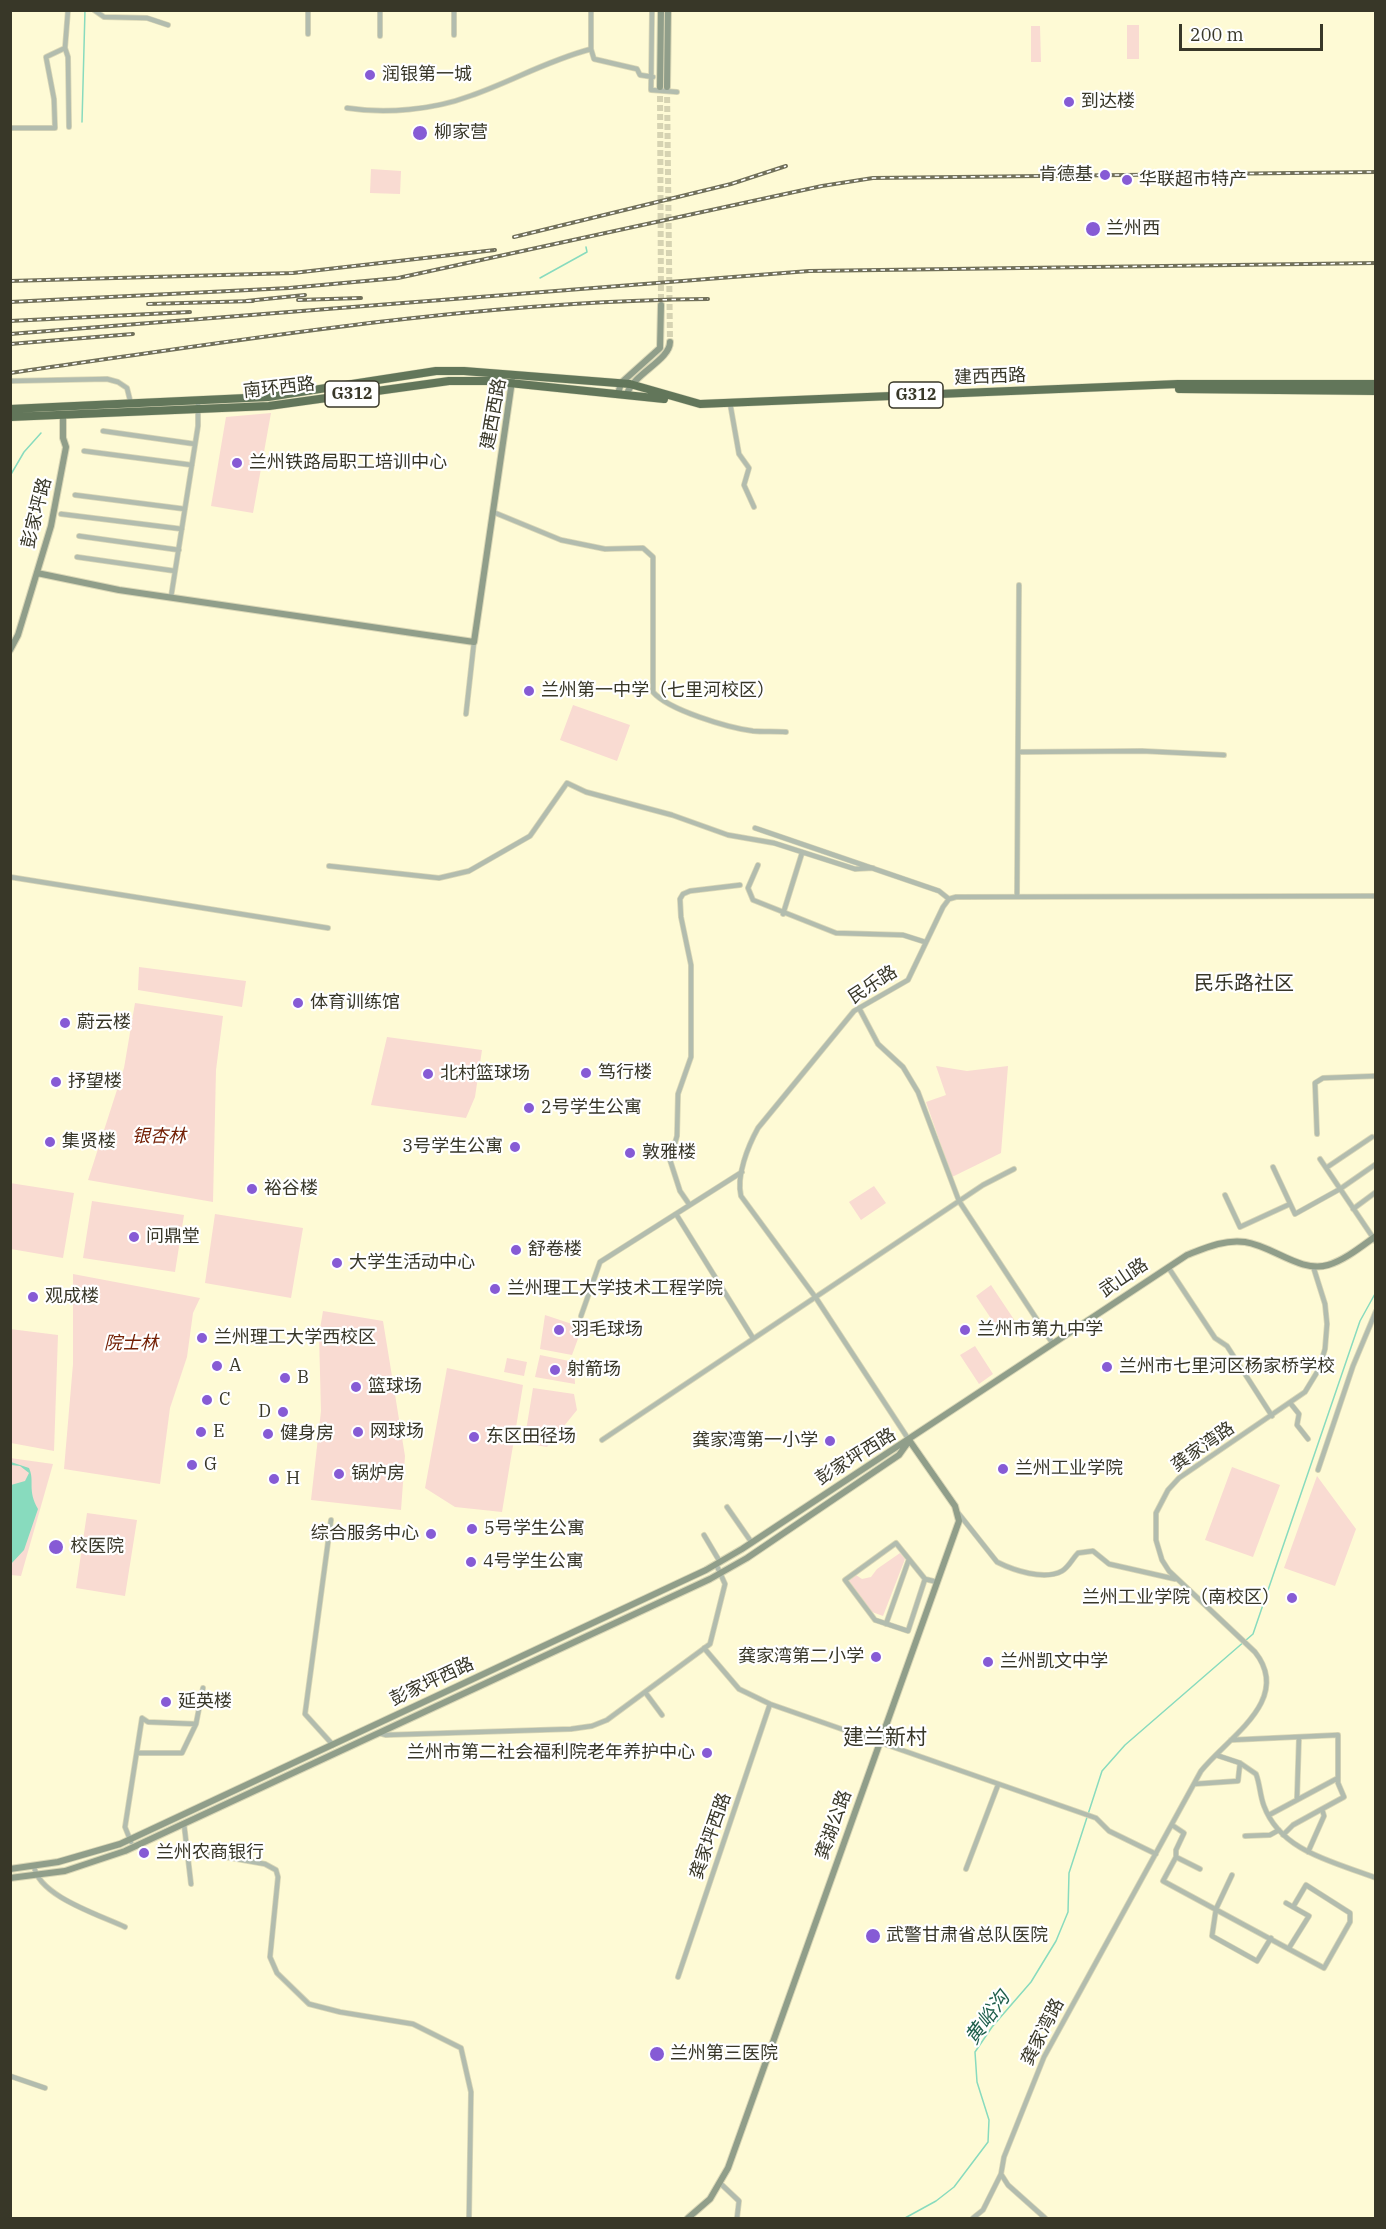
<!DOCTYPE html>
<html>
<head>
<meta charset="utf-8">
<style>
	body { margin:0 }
	#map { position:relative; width:1386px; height:2229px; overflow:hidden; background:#fefad5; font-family:"IBM Plex Serif",serif }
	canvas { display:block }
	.frame { position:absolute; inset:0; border:12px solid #383728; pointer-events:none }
	.scale { position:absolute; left:1179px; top:24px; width:144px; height:27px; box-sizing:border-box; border:3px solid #383728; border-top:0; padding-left:8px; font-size:18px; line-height:21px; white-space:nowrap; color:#383728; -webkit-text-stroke:4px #fff; paint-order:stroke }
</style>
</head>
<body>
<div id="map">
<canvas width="1386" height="2229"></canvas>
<div class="frame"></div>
<div class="scale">200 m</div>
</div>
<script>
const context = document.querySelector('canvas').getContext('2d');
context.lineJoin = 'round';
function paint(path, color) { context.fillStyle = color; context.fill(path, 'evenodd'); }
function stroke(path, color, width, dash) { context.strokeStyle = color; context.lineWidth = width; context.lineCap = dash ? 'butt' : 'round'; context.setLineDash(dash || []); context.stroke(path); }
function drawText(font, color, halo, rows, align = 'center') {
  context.font = font + ' "IBM Plex Serif","Noto Sans SC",serif'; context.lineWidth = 4.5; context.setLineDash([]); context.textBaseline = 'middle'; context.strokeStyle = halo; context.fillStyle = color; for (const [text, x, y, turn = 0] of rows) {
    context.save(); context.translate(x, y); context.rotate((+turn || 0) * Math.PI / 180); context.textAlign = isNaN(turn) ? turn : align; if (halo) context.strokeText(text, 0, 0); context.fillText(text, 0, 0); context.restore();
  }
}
paint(new Path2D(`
	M1127,25h12v34h-12z
	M1031,26h9l1,36h-10z
	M371,169l30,2 -1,23 -30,-1z
	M271,413l-18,100 -42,-7 15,-89z
	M573,705l57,20 -13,36 -57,-21z
	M139,967l107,14 -4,26 -104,-17z
	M135,1003l88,13 -7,54 -3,132 -125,-22 36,-112z
	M387,1037l95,13 -7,47 -9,21 -95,-13z
	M936,1066l31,5 41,-5 -7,87 -49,24 -26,-75 20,-7z
	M10,1183l64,10 -11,65 -52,-9z
	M874,1186l12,17 -25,17 -12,-18z
	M92,1201l92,14 -9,57 -92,-14z
	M215,1214l88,14 -12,70 -86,-15z
	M73,1274l127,24 -7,15 -6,44 -17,51 -10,76 -96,-15 9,-105z
	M991,1285l24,36 -15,11 -24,-36z
	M323,1311l60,10 22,135 -4,54 -90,-10 10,-89 -2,-76z
	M545,1315l27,9 7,12 -7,19 -32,-6z
	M10,1329l48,6 -4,116 -43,-8z
	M975,1346l18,28 -14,10 -19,-29z
	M540,1355l34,7 1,22 -40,-7z
	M507,1358l20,4 -3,14 -20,-4z
	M447,1368l76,17 -21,127 -47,-5 -30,-19z
	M533,1388l41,6 3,16 -30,37 -23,-4z
	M10,1458l43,6 -32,112 -10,-1z
	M1232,1467l48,18 -27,72 -48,-17z
	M1317,1476l39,53 -21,57 -51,-18z
	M87,1513l50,7 -12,76 -49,-8z
	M900,1553l5,6 -22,57 -11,-4 -24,-31 8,-6 6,4 9,-2 6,-8z`), '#f9dbd2');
paint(new Path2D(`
	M11,1462l18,6c6,13 -2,22 9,41l-14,41 -13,14v-79l14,-4 4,-8 -9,-7 -9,-1z`), '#88dbbe');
stroke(new Path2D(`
	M82,122l3,-112
	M540,278l47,-26 -1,-5
	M10,476l14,-24 17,-19
	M905,2218l31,-17 18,-14 34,-45 1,-22 -12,-38 -2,-30 17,-25 39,-45 25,-41 12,-29 1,-39 33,-102 23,-26 128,-111 107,-313 16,-29`), '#88dbbe', 1.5);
stroke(new Path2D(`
	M660,87l1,218
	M667,88l3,254`), '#d6d3b2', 6, [6, 3]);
const street = new Path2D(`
	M94,10l10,7 43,1 21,7
	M380,10v26
	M454,10v25
	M591,10v39l3,10 43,10 3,6 13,2
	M652,10l-1,80 26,2
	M308,34v-24
	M65,48l3,9 1,70
	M347,108c38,6 86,2 123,-12 43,-15 76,-35 121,-47
	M10,128h45l-1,-29 -8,-42 19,-9 3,-38
	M10,381l97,-2 11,3 9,6 4,16
	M730,403l9,51 10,14 -5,17 10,22
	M103,431l92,13
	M84,451l108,14
	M75,495l110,14
	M493,512l68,28 44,9 38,-1 10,9v135c15,18 76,36 100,39 11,1 22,0 33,1
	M61,514l121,15
	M79,536l100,14
	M77,557l98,14
	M171,597l27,-171v-25
	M466,714l8,-72
	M1018,752l124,-1 82,4
	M755,828l184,63 10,8
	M758,865l-10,23 5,12 83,33 67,2 22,7
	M329,866l110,12 30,-7 61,-35 37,-53 19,9 86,23 56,20 46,8 81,26 18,-1
	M10,877l318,51
	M1017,896l2,-311
	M783,914l19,-61
	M859,1008l19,36 25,23 15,25 41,109 94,143
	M1317,1134l-2,-51 8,-5 53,-2
	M1320,1159l56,83
	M1273,1167l22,47 45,-25 36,-25
	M1326,1168l46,-31
	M1225,1195l15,32 50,-23
	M689,1204l-9,-13 -10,-31 7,-24 1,-42 13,-37v-92l-10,-48 -1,-18 3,-5 7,-3 50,-6
	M1353,1209l23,-17
	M676,1214l77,124
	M1168,1267l47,71 12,8 45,70
	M581,1316l19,-54 142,-90
	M1291,1404l8,10 -2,11 11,14
	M602,1440l381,-255 31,-16
	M909,1440l-93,-142 -75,-102c-5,-20 7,-50 17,-68l96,-117 54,-31 35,-73 6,-8 7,-2 420,-1
	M1318,1470l35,-104 23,-55
	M727,1507l25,36
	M959,1514l38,48c16,8 47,19 65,9 7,-4 10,-12 16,-18l15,-2 16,13 66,15
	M331,1520l-26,194 28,31
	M704,1535l16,27
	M925,1579l-17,52 -33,-11 -30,-40 51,-37 29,36 12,3
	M886,1624l23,-65
	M704,1648l35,41 31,15 326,114 13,13 47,23
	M645,1692l17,23
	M196,1724l7,-36
	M379,1733l7,2 185,-6 21,-3 15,-6 103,-76 15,-60 -9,-20
	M1231,1740l107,-5v48l6,14 -22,12
	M1216,1755l24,8 16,11c4,10 4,22 8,32 17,46 71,56 112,72
	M1194,1784l44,-3 2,-18
	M1297,1798l2,-61
	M1269,1815l69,-37
	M184,1824l7,60
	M1172,1825l12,8 -8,17v7l24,12
	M1283,1835l10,-10 29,-16 2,7 -16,36
	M1245,1836l25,-1 9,-5
	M131,1842l-6,-15 17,-109 6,4 48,2 -14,29h-44
	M186,1850l79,14 11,6 2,7 -8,80 7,16 32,31 31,8 73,12 48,24 10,44 -2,126
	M1176,1857l-13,24 161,87 26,-46v-9l-44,-28 -13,22
	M34,1866c4,30 66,49 91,61
	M966,1869l32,-84
	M1232,1875l-16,34 -4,27 45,25 14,-23
	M1286,1903l23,13 -20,32
	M678,1977l92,-273
	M10,2076l35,12
	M721,2184l18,17 -2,17
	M973,2218l10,-8 18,-36
	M1045,2218l-37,-33 -7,-11 3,-17 40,-100 157,-286c27,-34 92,-71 54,-119l-86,-81 -7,-11 -6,-20v-27l12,-23 11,-12 126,-86 14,-23 6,-20 2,-25 -2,-20 -12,-38`);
const secondary = new Path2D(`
	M660,87l1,-77
	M667,87l1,-77
	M618,394l3,-11 39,-35 1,-43
	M627,394c6,-20 43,-34 43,-52
	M37,573l82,17 355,52 38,-261
	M10,650l8,-15 33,-109 15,-79 -3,-9v-23
	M10,1869l48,-7 62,-18 586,-274 36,-21 445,-294c18,-7 38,-16 58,-13 28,4 55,31 83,23 17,-5 34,-19 48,-29
	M10,1878l55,-7 60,-20 585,-272 37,-21 152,-103 10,-14
	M688,2218l22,-19 18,-31 231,-647 -4,-15 -46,-66`);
const highway = new Path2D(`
	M1179,389l197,2
	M10,409l258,-12 168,-26h28l166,13 70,20 478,-20h198
	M10,417l259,-11 180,-25h41l174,18`);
stroke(street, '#dad7b6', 6);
stroke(secondary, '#dad7b6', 8);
stroke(highway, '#dad7b6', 9);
stroke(street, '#b2bcae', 4.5);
stroke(secondary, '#909e8a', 6);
stroke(highway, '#62765a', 8);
const rail = new Path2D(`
	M514,237l217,-53 55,-18
	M10,281l283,-8 202,-23
	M298,300l63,-2
	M246,301l59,-6
	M10,302l279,-14 109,-10 424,-92 51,-8 503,-6
	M148,304l105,-3
	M10,321l180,-9
	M10,334l799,-63 567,-8
	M10,344l123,-10
	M10,373c232,-33 463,-72 698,-74`);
stroke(rail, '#71705a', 4);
stroke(rail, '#fff', 1.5, [4.5]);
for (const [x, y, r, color] of [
	[370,75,6,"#865bd5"],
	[1069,102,6,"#865bd5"],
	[420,133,8,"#865bd5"],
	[1105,175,6,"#865bd5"],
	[1127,180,6,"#865bd5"],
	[1093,229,8,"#865bd5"],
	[237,463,6,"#865bd5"],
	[529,691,6,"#865bd5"],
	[298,1003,6,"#865bd5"],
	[65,1023,6,"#865bd5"],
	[586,1073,6,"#865bd5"],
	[428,1074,6,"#865bd5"],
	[56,1082,6,"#865bd5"],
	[529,1108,6,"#865bd5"],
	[50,1142,6,"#865bd5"],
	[515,1147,6,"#865bd5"],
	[630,1153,6,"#865bd5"],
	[252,1189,6,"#865bd5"],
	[134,1237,6,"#865bd5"],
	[516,1250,6,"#865bd5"],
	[337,1263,6,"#865bd5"],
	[495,1289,6,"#865bd5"],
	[33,1297,6,"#865bd5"],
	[559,1330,6,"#865bd5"],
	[965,1330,6,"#865bd5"],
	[202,1338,6,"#865bd5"],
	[217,1366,6,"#865bd5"],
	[1107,1367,6,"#865bd5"],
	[555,1370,6,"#865bd5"],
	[285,1378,6,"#865bd5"],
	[356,1387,6,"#865bd5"],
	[207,1400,6,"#865bd5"],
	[283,1412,6,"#865bd5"],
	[201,1432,6,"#865bd5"],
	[358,1432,6,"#865bd5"],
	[268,1434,6,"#865bd5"],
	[474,1437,6,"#865bd5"],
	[830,1441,6,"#865bd5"],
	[192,1465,6,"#865bd5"],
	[1003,1469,6,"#865bd5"],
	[339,1474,6,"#865bd5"],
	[274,1479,6,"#865bd5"],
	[472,1529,6,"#865bd5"],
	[431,1534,6,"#865bd5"],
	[56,1547,8,"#865bd5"],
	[471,1562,6,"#865bd5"],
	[1292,1598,6,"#865bd5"],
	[876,1657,6,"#865bd5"],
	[988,1662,6,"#865bd5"],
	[166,1702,6,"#865bd5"],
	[707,1753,6,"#865bd5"],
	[144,1853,6,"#865bd5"],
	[873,1936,8,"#865bd5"],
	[657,2054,8,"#865bd5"]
]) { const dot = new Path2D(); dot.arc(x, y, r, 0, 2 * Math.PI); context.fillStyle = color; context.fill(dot); stroke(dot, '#fff', 2); }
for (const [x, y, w] of [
	[352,394,54],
	[916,395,54]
]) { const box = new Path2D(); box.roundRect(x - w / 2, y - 13, w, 26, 4.5); context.fillStyle = '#fff'; context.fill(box); stroke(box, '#383728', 1.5); }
drawText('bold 16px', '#383728', null, [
	["G312",352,394],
	["G312",916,395]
]);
drawText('18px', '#383728', '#fff', [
	["润银第一城",382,75],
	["到达楼",1081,102],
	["柳家营",434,133],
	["肯德基",1093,175,"right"],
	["华联超市特产",1139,180],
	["兰州西",1106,229],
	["兰州铁路局职工培训中心",249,463],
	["兰州第一中学（七里河校区）",541,691],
	["体育训练馆",310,1003],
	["蔚云楼",77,1023],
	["笃行楼",598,1073],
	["北村篮球场",440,1074],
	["抒望楼",68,1082],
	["2号学生公寓",541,1108],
	["集贤楼",62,1142],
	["3号学生公寓",503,1147,"right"],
	["敦雅楼",642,1153],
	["裕谷楼",264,1189],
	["问鼎堂",146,1237],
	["舒卷楼",528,1250],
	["大学生活动中心",349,1263],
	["兰州理工大学技术工程学院",507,1289],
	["观成楼",45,1297],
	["羽毛球场",571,1330],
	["兰州市第九中学",977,1330],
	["兰州理工大学西校区",214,1338],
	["A",229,1366],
	["兰州市七里河区杨家桥学校",1119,1367],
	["射箭场",567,1370],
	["B",297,1378],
	["篮球场",368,1387],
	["C",219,1400],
	["D",271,1412,"right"],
	["E",213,1432],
	["网球场",370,1432],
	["健身房",280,1434],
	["东区田径场",486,1437],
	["龚家湾第一小学",818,1441,"right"],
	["G",204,1465],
	["兰州工业学院",1015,1469],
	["锅炉房",351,1474],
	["H",286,1479],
	["5号学生公寓",484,1529],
	["综合服务中心",419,1534,"right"],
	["校医院",70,1547],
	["4号学生公寓",483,1562],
	["兰州工业学院（南校区）",1280,1598,"right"],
	["龚家湾第二小学",864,1657,"right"],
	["兰州凯文中学",1000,1662],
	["延英楼",178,1702],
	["兰州市第二社会福利院老年养护中心",695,1753,"right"],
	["兰州农商银行",156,1853],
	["武警甘肃省总队医院",886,1936],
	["兰州第三医院",670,2054]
], 'left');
drawText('18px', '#383728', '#fff', [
	["建西西路",990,377,-2],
	["南环西路",279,388,-6],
	["建西西路",494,414,-80],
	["彭家坪路",37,513,-76],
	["民乐路",873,985,-33],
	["武山路",1124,1278,-34],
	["龚家湾路",1203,1447,-35],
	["彭家坪西路",856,1457,-32],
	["彭家坪西路",432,1682,-25],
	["龚湖公路",834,1825,-70],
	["龚家坪西路",711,1836,-71],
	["龚家湾路",1043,2032,-63]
]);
drawText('italic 18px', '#742106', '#fff', [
	["银杏林",159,1137],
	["院士林",131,1344]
]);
drawText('20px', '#383728', '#fff', [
	["民乐路社区",1244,984]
]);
drawText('italic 20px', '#1f5f4c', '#fff', [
	["黄峪沟",988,2018,-54]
]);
drawText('21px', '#383728', '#fff', [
	["建兰新村",885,1738]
]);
</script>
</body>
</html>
